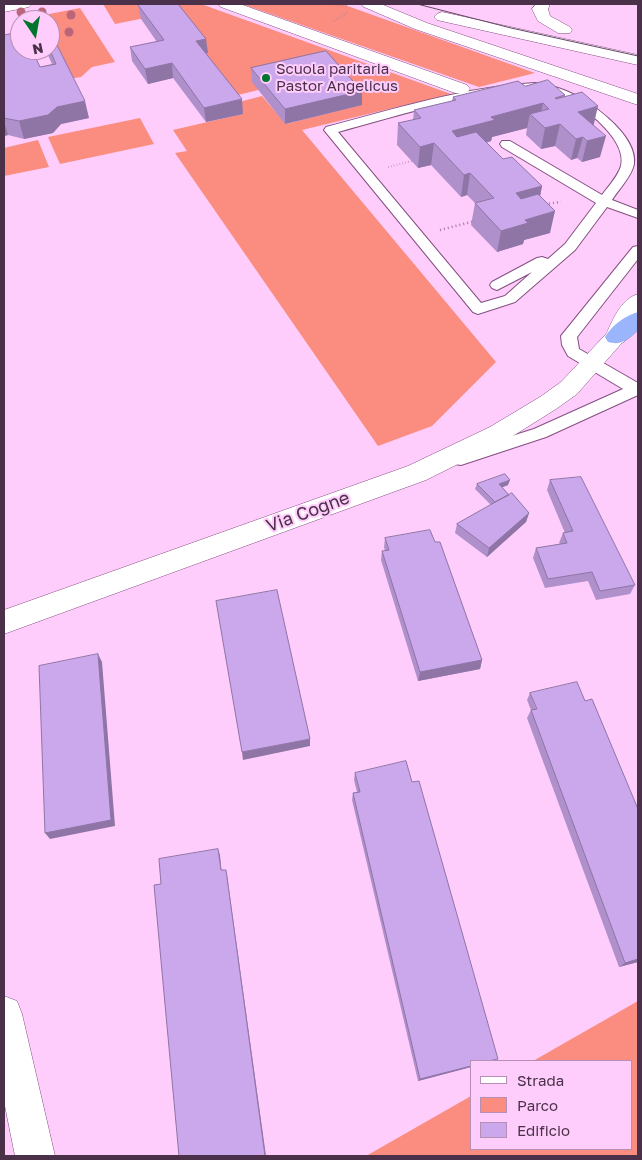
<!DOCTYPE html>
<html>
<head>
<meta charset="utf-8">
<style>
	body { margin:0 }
	#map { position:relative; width:642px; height:1160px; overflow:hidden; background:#ffcdfc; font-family:"Golos Text",sans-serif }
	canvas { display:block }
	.frame { position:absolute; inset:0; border:5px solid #4a3149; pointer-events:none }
	.legend { position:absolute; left:470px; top:1060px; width:162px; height:90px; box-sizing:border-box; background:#ffcdfc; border:1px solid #b78fb4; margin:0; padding:6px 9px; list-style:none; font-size:15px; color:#4a3149 }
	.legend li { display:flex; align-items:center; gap:10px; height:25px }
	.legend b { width:25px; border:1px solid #b78fb4 }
	.north { position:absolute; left:10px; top:10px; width:50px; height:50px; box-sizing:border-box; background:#ffcdfc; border:1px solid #b78fb4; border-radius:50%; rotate:168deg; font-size:14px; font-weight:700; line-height:20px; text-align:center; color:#4a3149 }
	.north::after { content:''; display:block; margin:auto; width:18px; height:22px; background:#00762c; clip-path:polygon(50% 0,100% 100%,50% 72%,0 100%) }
</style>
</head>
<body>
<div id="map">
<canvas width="642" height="1160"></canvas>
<div class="frame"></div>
<ul class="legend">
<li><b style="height:6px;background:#fff"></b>Strada</li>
<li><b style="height:14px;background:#fa8d80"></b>Parco</li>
<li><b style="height:14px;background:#cba7ec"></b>Edificio</li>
</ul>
<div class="north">N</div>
</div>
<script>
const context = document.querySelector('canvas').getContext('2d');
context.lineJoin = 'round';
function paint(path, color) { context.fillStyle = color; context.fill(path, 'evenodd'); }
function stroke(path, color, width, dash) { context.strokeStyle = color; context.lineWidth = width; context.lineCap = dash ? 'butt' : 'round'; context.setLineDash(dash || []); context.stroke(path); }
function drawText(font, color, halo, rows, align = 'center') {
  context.font = font + ' "Golos Text",sans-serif'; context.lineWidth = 4; context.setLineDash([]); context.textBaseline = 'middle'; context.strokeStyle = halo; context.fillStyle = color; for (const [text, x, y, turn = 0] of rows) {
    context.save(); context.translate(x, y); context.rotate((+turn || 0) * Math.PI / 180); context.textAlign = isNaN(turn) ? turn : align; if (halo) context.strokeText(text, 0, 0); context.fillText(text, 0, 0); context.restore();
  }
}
paint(new Path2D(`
	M103,4h98l250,90 -149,36 194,232 -64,64 -54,20 -203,-293 12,-2 -14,-21 69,-16 -7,-11 27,-7 24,28 75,-19 -103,-15 -28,7 -55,-85 -60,12z
	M242,4h100l193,69 -56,14z
	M80,8l35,54 -23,5 -11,10 -12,2 -19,-39v-20h-9l-2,-4z
	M140,118l14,26 -94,20 -12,-27z
	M38,140l11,27 -45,9v-28z
	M638,1001v155h-272l105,-60v53h160v-88h-98z`), '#fa8d80');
const service = new Path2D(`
	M535,83c9,1 18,3 26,6 26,9 77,45 73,75 -2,12 -16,26 -22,36l26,10v8l-31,-11 -32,43 -60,52 -37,12 -5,-2 -149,-182 2,-3c69,-18 137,-40 209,-44zM535,89c13,3 25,7 37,13 19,10 55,40 49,64 -3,10 -13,21 -19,29l-92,-54h-8l-2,3 2,3 94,56 -31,41 -17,15 -6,-2 -5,1 -45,24 -2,3 2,3 5,2 35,-18 -27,24 -24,7 -143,-171c65,-18 129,-38 197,-43z
	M638,246v13l-61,78 2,12 59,34v12l-92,42 -85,28 -6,-1 -2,-5 2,-5 79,-25 89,-40 -55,-33 -6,-11 -1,-9 72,-89z`);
const pedestrian = new Path2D(`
	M218,4h22l227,81 3,4 -3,4h-12l-234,-86z`);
const minor = new Path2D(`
	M4,4h28l-3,3 -25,5z
	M4,996l13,5 5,13 33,142h-40l-11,-55z`);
const tertiary = new Path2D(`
	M616,329l8,3 3,5 -50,57 -21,15 -48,30 -82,41 -422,154v-24l404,-144 82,-39 50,-30 21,-15 47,-50z`);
const secondary = new Path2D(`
	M361,4h20l46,19 211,71v11l-223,-76 -51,-22z
	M536,4h14l-2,5 2,7 20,11 2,3 -2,3h-12l-20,-12 -6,-12z
	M442,12l196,43v10l-201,-45 -3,-3 3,-3z
	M638,294v21l-14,27 -8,3 -8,-3 -3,-5c7,-15 15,-38 33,-43z`);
const motorway = new Path2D(`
	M638,312v18c-10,9 -16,16 -30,12l-3,-5c6,-11 21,-22 33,-25z`);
stroke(service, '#844e82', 2);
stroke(pedestrian, '#844e82', 1);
stroke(minor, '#844e82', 1);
stroke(tertiary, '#844e82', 1);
stroke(secondary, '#844e82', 1);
stroke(motorway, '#7f87bd', 1);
stroke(new Path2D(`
	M328,4l19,2
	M334,21l14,-9
	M388,167l24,-6`), '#9f7a9d', 2, [0.5, 2.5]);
stroke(new Path2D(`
	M545,204l16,-2
	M440,230l35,-9`), '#9f7a9d', 2.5, [1, 3]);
paint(service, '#fff');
paint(pedestrian, '#fff');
paint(minor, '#fff');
paint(tertiary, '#fff');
paint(secondary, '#fff');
paint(motorway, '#9bb5fc');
stroke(new Path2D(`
	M417,4l94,24 127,28`), '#654864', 1);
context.fillStyle = '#ba657a';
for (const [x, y] of [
	[21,12],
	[42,12],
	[71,15],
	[69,32]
]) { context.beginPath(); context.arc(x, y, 4.5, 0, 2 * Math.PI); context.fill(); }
paint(new Path2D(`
	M138,5l70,48h-2l37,61 -37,8 -33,-44 -25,6 -16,-23 -2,-14 27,-5 -16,-23z
	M4,35l16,15h30l39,68 -28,6 -8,9 -29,6 -16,-4 -4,1zM46,51l6,13 -12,3 -6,-14z
	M251,68l111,23v14l-77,19 -33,-42z
	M525,86l40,9v1l29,29 6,32 -18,5 -5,-4 -6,2 -16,-14 -14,3 -15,-14 1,-7 -35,9 -1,4 -5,2 17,16 39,27 -2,10 10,37 -26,7 -1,4 -26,8 -26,-27 4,-22 -8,-8 -6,2 -30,-32 -13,3 -21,-23 1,-22 15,-3 1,-10 38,-9 1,-4z
	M550,480l85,105 -5,9 -34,6 -8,-19 -43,7 -12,-30 3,-10 24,-4 -1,-1 4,-10h2l-18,-43z
	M477,484l31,1 -6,2 7,8 20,18 -3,9 -39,35 -32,-24 2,-9 34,-19 -16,-16z
	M385,538l50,4 47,118 -2,9 -62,12 -37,-121 1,-9h3l-1,-4z
	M530,693l108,269 -19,5 -92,-249 4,-8 -4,-10z
	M355,773l116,288v6l-53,14 -66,-281 1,-7 4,-1 -3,-12z`), '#af90cb');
paint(new Path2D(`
	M206,39l2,14 -10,2 -2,-14z
	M29,50h16l1,1 -16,3z
	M172,63l1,15 -25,6 -3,-15z
	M362,91v14l-77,19v-15z
	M242,99l1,15 -37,8 -2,-14z
	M85,101l4,17 -28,6 -8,9 -29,6 -5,-18 38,-14z
	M543,103l-4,19 -9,-8 -3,14 -35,9 -1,4 -42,11 3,-21 39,-14z
	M598,106l-5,22 -15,-16z
	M4,122l4,13 -4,1z
	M560,124l-5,22 -14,3 4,-21z
	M606,136l-6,21 -18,5 5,-21z
	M583,137l-6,21 -6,2 5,-21z
	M434,143l-3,22 -13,3 2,-21z
	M470,173l-3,22 -6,2 3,-22z
	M542,186l-4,21 -27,8 5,-22z
	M555,211l-5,22 -26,7 -1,4 -26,8 4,-21 24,-11z
	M510,480l-2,5 -10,4 1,-5z
	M529,513l-3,9 -39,35 2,-9z
	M98,654l4,8 13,164 -65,13 -5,-6z
	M482,660l-2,9 -62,12 2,-9z
	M310,739v7l-67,14 -1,-8z
	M218,849l2,6 2,21 -1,-6z
	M226,870l1,5 39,281h-1z
	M638,959v3l-19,5 6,-4z
	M471,1066v1l-53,14 2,-2z`), '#8e75a5');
const building = new Path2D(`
	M147,4h31l28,35 -10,2 46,58 -38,9 -32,-45 -27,6 -15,-22 34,-7 -26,-35z
	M50,31l35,70 -28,6 -9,8 -29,6 -15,-3v-83l16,-3v18h12l8,17 16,-3 -6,-14z
	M326,51l36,40 -77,18 -34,-41z
	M548,80l17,15 -10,3 1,1 26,-7 16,14 -20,6 28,24 -19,5 -4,-4 -7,2 -16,-15 -15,4 -15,-14 19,-5 -6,-6 -52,14 4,3 -43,11 5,6 19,-5 27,27 9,-2 30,29 -26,7 5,6 17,-5 17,17 -30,9 3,3 -27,8 -26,-28 19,-5 -2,-2 -22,-23 -6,2 -30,-32 -14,4 -22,-24 23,-5 -7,-8 42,-10 -3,-3 65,-16 7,5z
	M505,474l5,6 -11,4 10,11 -14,7 -18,-18z
	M581,477l54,108 -35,6 -8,-19 -44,7 -12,-31 31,-5 -4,-10 10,-2 -23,-51z
	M512,493l17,20 -40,35 -32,-24z
	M430,530l5,12h5l42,118 -62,12 -38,-121 7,-1 -4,-12z
	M277,590l33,149 -68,13 -26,-151z
	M98,654l13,166 -66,13 -6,-167z
	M577,682l8,19 7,-2 46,110v150l-13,4 -94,-253 6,-1 -7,-16z
	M406,761l6,21 7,-1 79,278 -9,2h-18v5l-51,13 -67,-286 7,-1 -5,-19z
	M218,849l3,21h5l39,286h-86l-25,-271 7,-1 -2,-25z`);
paint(building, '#cba7ec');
stroke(building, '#8e75a5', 1);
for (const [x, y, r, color] of [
	[266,78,5,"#00762c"]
]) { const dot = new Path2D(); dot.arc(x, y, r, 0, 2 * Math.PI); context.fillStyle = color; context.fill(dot); stroke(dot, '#ffcdfc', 2); }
drawText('15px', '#4a3149', '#ffcdfc', [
	["Scuola paritaria",276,69],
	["Pastor Angelicus",276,86]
], 'left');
drawText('18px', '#4a3149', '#ffcdfc', [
	["Via Cogne",308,512,-20]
]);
</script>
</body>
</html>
